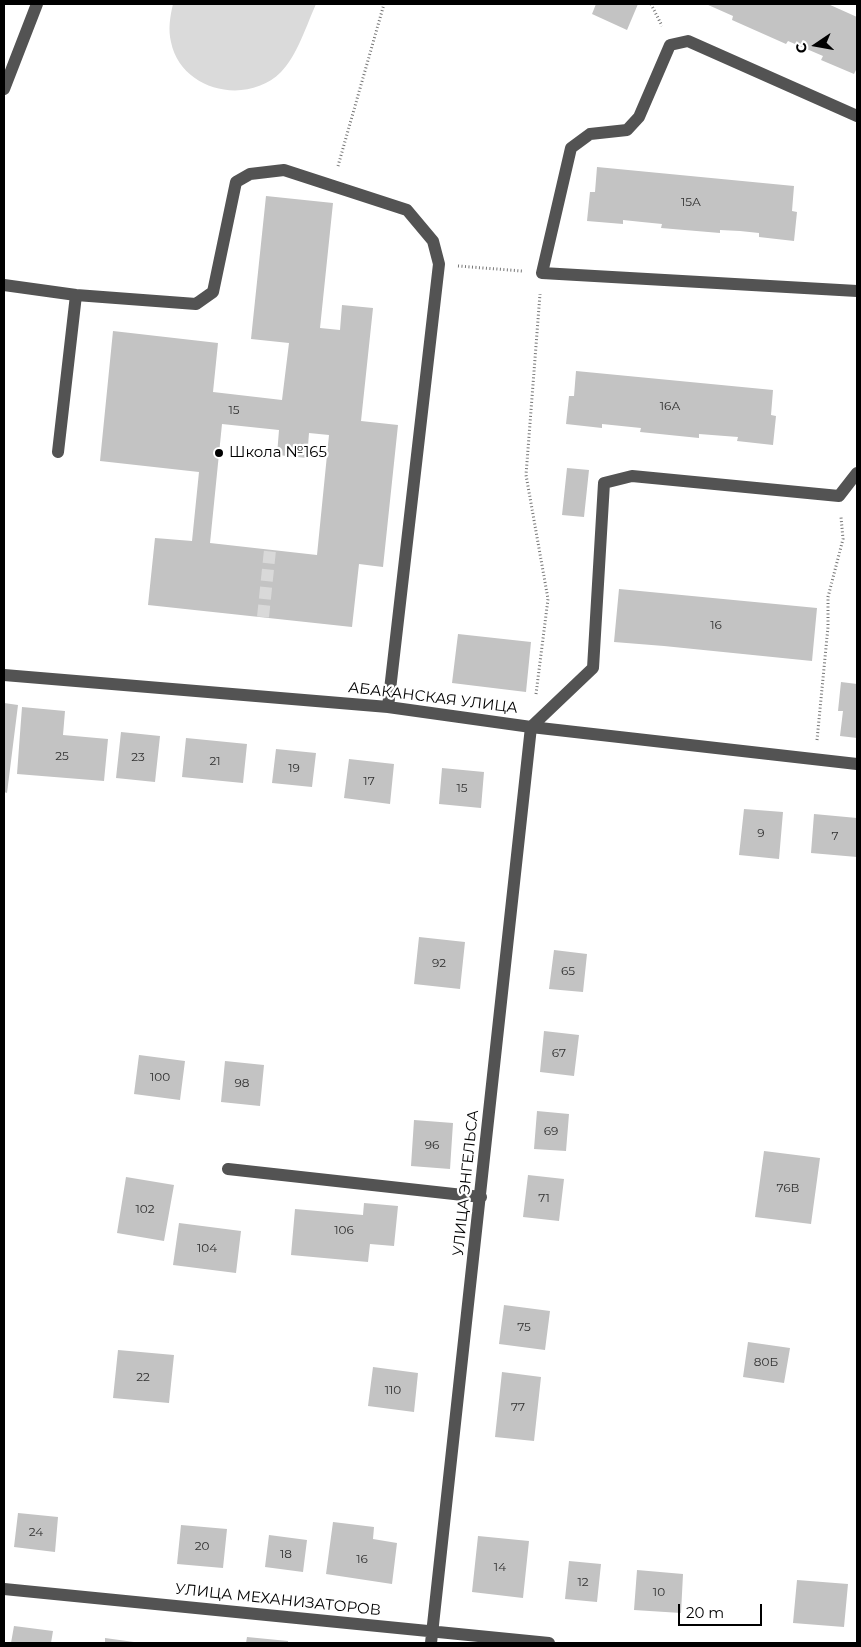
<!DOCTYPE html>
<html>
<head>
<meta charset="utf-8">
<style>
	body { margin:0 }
	#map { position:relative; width:861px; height:1647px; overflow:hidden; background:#fff; font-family:Montserrat,sans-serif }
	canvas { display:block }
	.frame { position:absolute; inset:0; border:5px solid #000; pointer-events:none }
	.north { position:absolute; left:791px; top:20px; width:50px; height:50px; -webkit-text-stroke:4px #fff; paint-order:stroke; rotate:258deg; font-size:14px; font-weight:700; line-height:20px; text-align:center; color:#000 }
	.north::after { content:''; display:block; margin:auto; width:18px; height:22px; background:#000; clip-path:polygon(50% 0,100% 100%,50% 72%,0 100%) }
	.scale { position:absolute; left:678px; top:1604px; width:84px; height:22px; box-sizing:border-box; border:2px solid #000; border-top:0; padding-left:6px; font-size:15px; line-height:18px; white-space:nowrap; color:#000; -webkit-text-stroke:4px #fff; paint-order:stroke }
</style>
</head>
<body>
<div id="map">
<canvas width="861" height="1647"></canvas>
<div class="frame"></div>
<div class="north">С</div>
<div class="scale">20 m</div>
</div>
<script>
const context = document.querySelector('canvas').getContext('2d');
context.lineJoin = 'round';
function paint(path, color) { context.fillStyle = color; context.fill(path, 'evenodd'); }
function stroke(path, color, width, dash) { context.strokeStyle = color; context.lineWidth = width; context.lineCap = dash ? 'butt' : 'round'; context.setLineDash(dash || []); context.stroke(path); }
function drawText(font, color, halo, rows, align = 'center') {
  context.font = font + ' Montserrat,sans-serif'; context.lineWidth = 4.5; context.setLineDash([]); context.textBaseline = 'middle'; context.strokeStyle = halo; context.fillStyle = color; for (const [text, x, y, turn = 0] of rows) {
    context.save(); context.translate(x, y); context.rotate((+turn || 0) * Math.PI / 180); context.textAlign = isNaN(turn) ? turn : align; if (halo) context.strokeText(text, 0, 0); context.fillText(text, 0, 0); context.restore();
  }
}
paint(new Path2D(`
	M173,4h143c-9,20 -19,52 -35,68 -34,34 -100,19 -110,-30 -3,-13 -1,-25 2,-38z`), '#dadada');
paint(new Path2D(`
	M596,4h42l-11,26 -35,-16z
	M706,4h122l29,13v54l-1,-1 -2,4 -33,-14 2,-4 -35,-15 -2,3 -54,-24 1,-4z
	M597,167l197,19 -2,25 5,1 -3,29 -35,-4v-4l-19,-2 -20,-1v3l-59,-5 1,-4 -20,-2 -19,-2v4l-36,-3 3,-29h5z
	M266,196l67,7 -13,125 20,2 2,-25 31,3 -12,113 37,4 -15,142 -24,-3 -7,63 -204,-22 7,-67 37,3 7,-69 -99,-11 13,-130 105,12 -5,49 69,8 7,-57 -38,-4zM222,424l57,6 -2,25 30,3 2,-25 20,2 -12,120 -107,-12z
	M576,371l197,19 -2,25 5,1 -3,29 -36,-4 1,-4 -39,-3v4l-59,-6 1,-4 -39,-4v4l-36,-4 3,-28h5z
	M567,468l22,2 -5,47 -22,-2z
	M619,589l198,19 -5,53 -148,-15 -50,-4z
	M458,634l73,8 -5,50 -74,-9z
	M841,682l16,2v54l-17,-2 3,-25h-5z
	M4,703l14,2 -11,88 -3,-1z
	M22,707l43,4 -2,24 45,4 -4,42 -87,-7z
	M121,732l39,4 -5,46 -39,-4z
	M186,738l61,6 -4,39 -61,-6z
	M276,749l40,4 -4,34 -40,-4z
	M349,759l45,5 -4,40 -46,-6z
	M442,768l42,4 -3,36 -42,-4z
	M744,809l39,3 -4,47 -40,-4z
	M814,814l43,4v39l-46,-4z
	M419,937l46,5 -5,47 -46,-5z
	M554,950l33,4 -4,38 -34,-3z
	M544,1031l35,4 -5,41 -34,-4z
	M139,1055l46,6 -5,39 -46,-6z
	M225,1061l39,4 -4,41 -39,-4z
	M537,1111l32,3 -3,37 -32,-2z
	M414,1120l39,3 -3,46 -39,-3z
	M764,1151l56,7 -9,66 -56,-7z
	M528,1175l36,4 -5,42 -36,-4z
	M126,1177l48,8 -10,56 -47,-8z
	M364,1203l34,3 -4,40 -24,-2 -2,18 -77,-7 4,-46 68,6z
	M179,1223l62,8 -5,42 -63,-8z
	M504,1305l46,6 -5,39 -46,-6z
	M748,1342l42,6 -6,35 -41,-6z
	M118,1350l56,5 -5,48 -56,-5z
	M373,1367l45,6 -4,39 -46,-6z
	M502,1372l39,5 -7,64 -39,-4z
	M18,1513l40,4 -3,35 -41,-5z
	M333,1522l41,5 -1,12 24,4 -5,41 -66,-10z
	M181,1525l46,4 -4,39 -46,-4z
	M269,1535l38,5 -4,32 -38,-5z
	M478,1536l51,5 -6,57 -51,-6z
	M569,1561l32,3 -4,38 -32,-3z
	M637,1570l46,4 -2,39 -47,-3z
	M797,1580l51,4 -4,43 -51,-4z
	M14,1626l39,5 -2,12h-40z
	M247,1637l41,4v2h-42z
	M105,1638l29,4v1h-29z`), '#c3c3c3');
stroke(new Path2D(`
	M263,617l7,-67`), '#d9d9d9', 12, [12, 6]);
stroke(new Path2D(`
	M651,4l11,22
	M338,166l46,-162
	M458,266l64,5
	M536,694l12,-95 -22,-124 14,-181
	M817,740l11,-113v-30l15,-58 -2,-22`), '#757575', 3, [1, 2.5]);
stroke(new Path2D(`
	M4,89l33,-85
	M857,116l-169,-75 -18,4 -31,72 -12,13 -37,4 -19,14 -29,125 315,18
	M4,285l72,10 120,9 17,-12 23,-110 14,-8 34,-4 123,40 26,31 6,23 -51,443
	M58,452l18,-157
	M4,675l384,32 143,20 326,37
	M228,1169l253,28
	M4,1589l545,54
	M431,1643l100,-916 62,-59 11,-185 28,-7 207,20 18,-23`), '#535353', 12);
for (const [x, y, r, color] of [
	[219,453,5,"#000"]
]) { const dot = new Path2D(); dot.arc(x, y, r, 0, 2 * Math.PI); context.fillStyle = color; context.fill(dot); stroke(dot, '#fff', 2); }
drawText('12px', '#313131', null, [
	["15А",691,202],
	["16А",670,406],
	["15",234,410],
	["16",716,625],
	["25",62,756],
	["23",138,757],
	["21",215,761],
	["19",294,768],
	["17",369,781],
	["15",462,788],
	["9",761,833],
	["7",835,836],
	["92",439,963],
	["65",568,971],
	["67",559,1053],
	["100",160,1077],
	["98",242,1083],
	["69",551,1131],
	["96",432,1145],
	["76В",788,1188],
	["71",544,1198],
	["102",145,1209],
	["106",344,1230],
	["104",207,1248],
	["75",524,1327],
	["80Б",766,1362],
	["22",143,1377],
	["110",393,1390],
	["77",518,1407],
	["24",36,1532],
	["20",202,1546],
	["18",286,1554],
	["16",362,1559],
	["14",500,1567],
	["12",583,1582],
	["10",659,1592]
]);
drawText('15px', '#000', '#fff', [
	["Школа №165",229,453]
], 'left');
drawText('15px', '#000', '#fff', [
	["АБАКАНСКАЯ УЛИЦА",433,698,7],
	["УЛИЦА ЭНГЕЛЬСА",466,1183,-84],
	["УЛИЦА МЕХАНИЗАТОРОВ",278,1600,6]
]);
</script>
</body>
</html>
